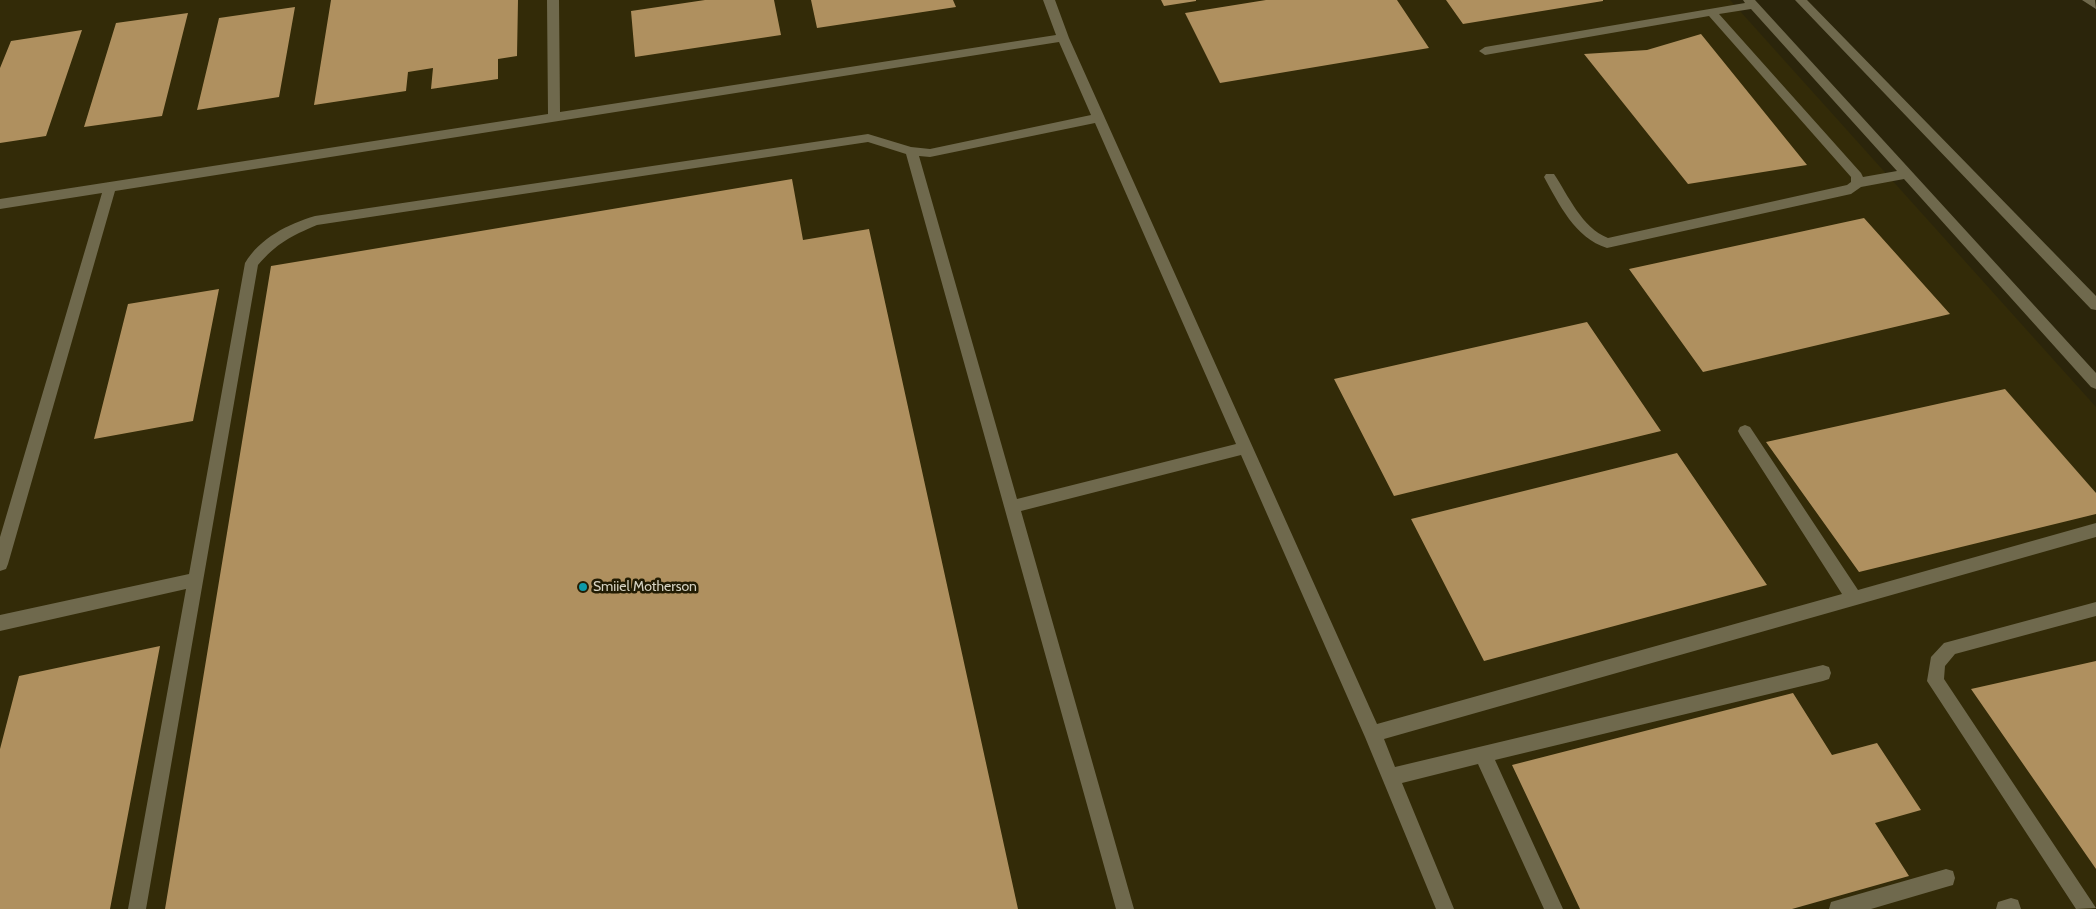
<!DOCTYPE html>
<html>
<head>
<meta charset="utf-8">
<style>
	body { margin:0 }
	canvas { display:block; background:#2b250b }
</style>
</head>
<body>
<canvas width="2096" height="909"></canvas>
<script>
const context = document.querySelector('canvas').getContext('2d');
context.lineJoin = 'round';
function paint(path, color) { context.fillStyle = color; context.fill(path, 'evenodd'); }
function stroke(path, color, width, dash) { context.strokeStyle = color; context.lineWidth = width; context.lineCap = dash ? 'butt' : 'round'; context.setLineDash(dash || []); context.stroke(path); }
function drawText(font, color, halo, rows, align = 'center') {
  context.font = font + ' Cabin,sans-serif'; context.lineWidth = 5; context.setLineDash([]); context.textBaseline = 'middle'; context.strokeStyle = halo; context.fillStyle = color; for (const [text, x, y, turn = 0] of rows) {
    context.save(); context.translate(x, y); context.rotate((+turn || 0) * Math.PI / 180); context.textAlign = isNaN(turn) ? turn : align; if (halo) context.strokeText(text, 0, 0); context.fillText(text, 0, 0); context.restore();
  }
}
paint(new Path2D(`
	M0,0h1730l366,407v502h-2096z`), '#332b08');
paint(new Path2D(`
	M331,0h187l-1,56 -19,3v20l-67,10 2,-21 -25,4 -2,19 -92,14z
	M705,0h69l7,35 -146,22 -4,-46z
	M811,0h142l3,7 -139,21z
	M1161,0h35v1l-32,5z
	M1266,0h131l32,48 -209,35 -35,-70z
	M1446,0h157v1l-140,23z
	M295,7l-16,90 -82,13 22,-92z
	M188,13l-26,103 -78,11 32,-104z
	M82,30l-36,106 -46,7v-75l11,-27z
	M1701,34l106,131 -119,19 -104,-130 63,-4z
	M792,179l11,61 66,-11 149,680h-853l106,-643z
	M1864,218l86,96 -247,58 -74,-103z
	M219,289l-26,132 -99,18 34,-135z
	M1587,322l74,109 -267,65 -60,-117z
	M2005,389l91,104v21l-237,58 -93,-130z
	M1677,453l90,132 -283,76 -73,-142z
	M160,646l-50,263h-110v-160l19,-73z
	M2096,661v208l-125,-180z
	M1793,693l39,62 45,-12 44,67 -46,13 34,53 -117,33h-212l-68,-144z`), '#af905f');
paint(new Path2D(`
	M547,0h12l1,112 496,-77 -13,-35h12l14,38 308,686 465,-130 -102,-159 -2,-4 2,-4 5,-2 5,2 108,163 238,-67v14l-712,202 11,28 428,-102 6,2 2,6 -2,6 -6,2 -328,79 68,149h-19l-66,-145 -76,19 52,126h-18l-71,-172 -124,-282 -220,56 113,398h-18l-210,-755 -38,-12 -551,83c-26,11 -40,18 -59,40l-112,644h-18l58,-320 -186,42v-16l189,-41 56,-311c15,-25 43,-39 70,-47l553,-82 43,13 19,2 161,-34 -32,-73 -944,149 -107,373 -2,5 -6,2v-34l102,-344 -102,16v-10l548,-85zM1095,123l141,321 -219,55 -98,-343 11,1z
	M1743,0h12l341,373v16l-5,-2 -187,-208 -43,8 -10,7 -244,54c-32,-10 -48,-44 -63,-71l2,-3h8c14,21 28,54 54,64l239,-53 4,-3v-5l-142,-161 -224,39 -6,-4 6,-4 260,-44zM1751,9l146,162 -34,6 -2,-4 -142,-159z
	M1795,0h12l289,296v14l-5,-1z
	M2082,0h13l1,9z
	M2096,602v14l-141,38 -10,12 -1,13 152,229 -20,1 -149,-228 4,-24 13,-14z
	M1946,869l7,2 2,7 -2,7 -7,2 -75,22h-42l2,-7 7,-2z
	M2011,898l7,2 3,9h-25l2,-7z`), '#6f694d');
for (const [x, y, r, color] of [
	[583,587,5,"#0f9aa8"]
]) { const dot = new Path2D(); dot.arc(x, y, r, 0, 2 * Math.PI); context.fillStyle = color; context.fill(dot); stroke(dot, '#221c03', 2); }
drawText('14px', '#d5d2c2', '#221c03', [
	["Smiiel Motherson",593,587]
], 'left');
</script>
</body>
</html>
